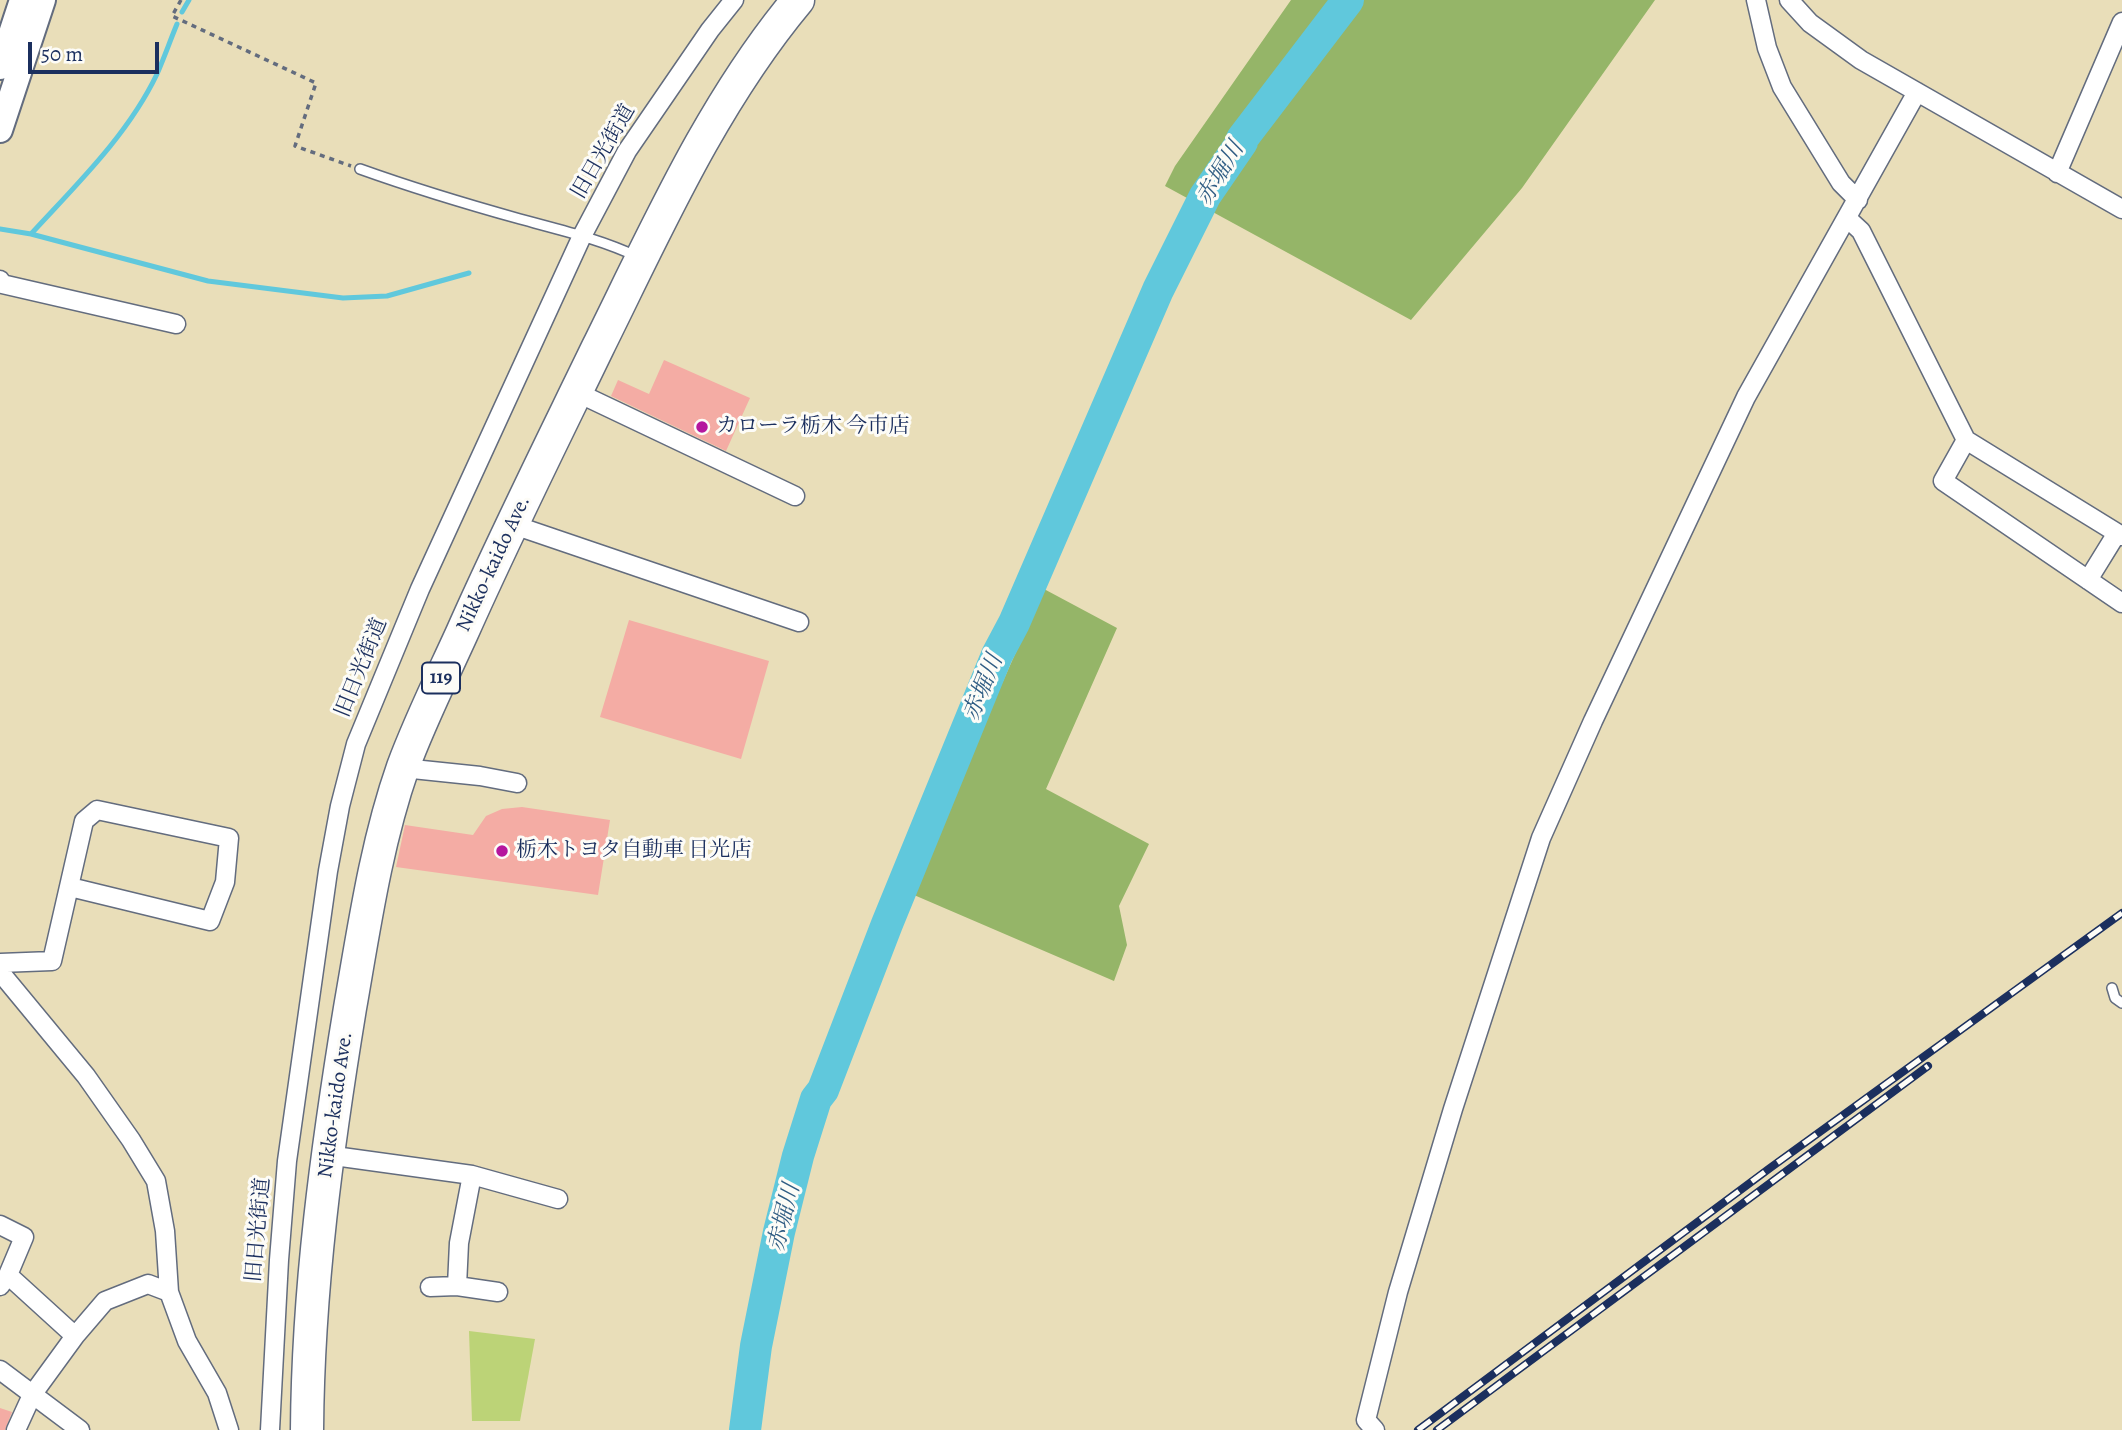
<!DOCTYPE html>
<html>
<head>
<meta charset="utf-8">
<style>
	body { margin:0 }
	#map { position:relative; width:2122px; height:1430px; overflow:hidden; background:#e9deb9; font-family:Alegreya,serif }
	canvas { display:block }
	.scale { position:absolute; left:28px; top:42px; width:131px; height:32px; box-sizing:border-box; border:4px solid #1b2f5e; border-top:0; padding-left:9px; font-size:21px; line-height:24px; white-space:nowrap; color:#1b2f5e; -webkit-text-stroke:5px #fdfcf7; paint-order:stroke }
</style>
</head>
<body>
<div id="map">
<canvas width="2122" height="1430"></canvas>
<div class="scale">50 m</div>
</div>
<script>
const context = document.querySelector('canvas').getContext('2d');
context.lineJoin = 'round';
function paint(path, color) { context.fillStyle = color; context.fill(path, 'evenodd'); }
function stroke(path, color, width, dash) { context.strokeStyle = color; context.lineWidth = width; context.lineCap = dash ? 'butt' : 'round'; context.setLineDash(dash || []); context.stroke(path); }
function drawText(font, color, halo, rows, align = 'center') {
  context.font = font + ' Alegreya,"Noto Serif JP",serif'; context.lineWidth = 6; context.setLineDash([]); context.textBaseline = 'middle'; context.strokeStyle = halo; context.fillStyle = color; for (const [text, x, y, turn = 0] of rows) {
    context.save(); context.translate(x, y); context.rotate((+turn || 0) * Math.PI / 180); context.textAlign = isNaN(turn) ? turn : align; if (halo) context.strokeText(text, 0, 0); context.fillText(text, 0, 0); context.restore();
  }
}
paint(new Path2D(`
	M469,1331l66,8 -15,82h-48z`), '#bcd377');
paint(new Path2D(`
	M1291,0h364l-133,188 -111,132 -246,-134 10,-20z
	M1044,589l73,39 -71,161 103,55 -30,62 8,39 -13,36 -200,-86 41,-106z`), '#95b568');
stroke(new Path2D(`
	M182,12l7,-12
	M0,229l31,5 177,47 135,17 44,-2 82,-23
	M31,234c45,-49 97,-99 126,-160 7,-16 13,-33 20,-50`), '#60c8dc', 5);
stroke(new Path2D(`
	M745,1430l11,-84 23,-114 19,-76 18,-57 7,-9 64,-166 110,-269 17,-32 144,-333 47,-94 37,-54v-3l106,-139`), '#60c8dc', 32);
paint(new Path2D(`
	M664,360l86,38 -24,53 -115,-55 7,-16 31,14z
	M629,620l140,41 -28,98 -141,-42z
	M522,807l88,13 -12,75 -202,-28 9,-42 68,10 13,-19 16,-7z
	M0,1408l12,4 -7,18h-5z`), '#f4aca4');
const lane = new Path2D(`
	M360,169c53,19 106,35 160,50 40,11 80,20 118,38
	M2112,988l3,10 7,5`);
const street = new Path2D(`
	M1756,0l11,48 15,39 59,96 17,17
	M1789,0l21,23 51,37 261,149
	M2057,173l65,-151
	M1848,219l13,12 105,209 156,96
	M0,280l2,4 174,40
	M576,392l219,104
	M1966,440l-23,41 179,122
	M511,524l288,98
	M2088,580l29,-47
	M403,768l77,8 37,7
	M0,963l52,-2 32,-140 13,-11 132,28 -4,44 -15,39 -140,-34
	M0,972l86,104 45,64 25,41 9,50 4,61 18,49 30,52 12,37
	M327,1155l145,20 86,24
	M0,1225l24,12 -16,38 -8,11
	M8,1275l67,61
	M457,1286l2,-43 13,-68
	M430,1287l27,-1 41,6
	M0,1370l80,60
	M16,1430l16,-35 43,-59 30,-35 43,-17 21,8
	M270,1430l9,-170 8,-99 41,-290 12,-65 16,-62 64,-155 162,-353 45,-85 83,-121 24,-30
	M1375,1430l-9,-10 32,-128 55,-183 88,-271 52,-117 153,-324 171,-305`);
const secondary = new Path2D(`
	M0,67l22,-67
	M0,130l43,-130`);
const highway = new Path2D(`
	M307,1430c1,-142 20,-282 43,-422 14,-80 26,-164 53,-241 17,-46 39,-90 59,-134 43,-97 90,-191 136,-286 59,-119 114,-244 200,-347`);
stroke(lane, '#636c7e', 12);
stroke(street, '#636c7e', 21);
stroke(secondary, '#636c7e', 28);
stroke(highway, '#636c7e', 35);
stroke(new Path2D(`
	M181,0l-9,16 144,67 -21,63 56,20`), '#636c7e', 3.5, [5, 5]);
stroke(lane, '#fff', 9);
stroke(street, '#fff', 18);
stroke(secondary, '#fff', 24);
stroke(highway, '#fff', 32);
const rail = new Path2D(`
	M1418,1430l352,-262 352,-255
	M1437,1430l491,-364`);
stroke(rail, '#1b2f5e', 8);
stroke(rail, '#fdfcf7', 5, [16]);
for (const [x, y, r, color] of [
	[702,427,7,"#b5179e"],
	[502,851,7,"#b5179e"]
]) { const dot = new Path2D(); dot.arc(x, y, r, 0, 2 * Math.PI); context.fillStyle = color; context.fill(dot); stroke(dot, '#fdfcf7', 2.5); }
for (const [x, y, w] of [
	[441,678,38]
]) { const box = new Path2D(); box.roundRect(x - w / 2, y - 15.5, w, 31, 5); context.fillStyle = '#fdfcf7'; context.fill(box); stroke(box, '#1b2f5e', 2); }
drawText('bold 19px', '#1b2f5e', null, [
	["119",441,678]
]);
drawText('21px', '#1b2f5e', '#fdfcf7', [
	["旧日光街道",604,152,-60],
	["Nikko-kaido Ave.",494,564,-65],
	["旧日光街道",362,668,-68],
	["Nikko-kaido Ave.",336,1105,-82],
	["旧日光街道",259,1230,-85]
]);
drawText('21px', '#1b2f5e', '#fdfcf7', [
	["カローラ栃木 今市店",716,427],
	["栃木トヨタ自動車 日光店",516,851]
], 'left');
drawText('italic 23px', '#305d84', '#fdfcf7', [
	["赤堀川",1221,174,-59],
	["赤堀川",984,688,-68],
	["赤堀川",785,1218,-76]
]);
</script>
</body>
</html>
